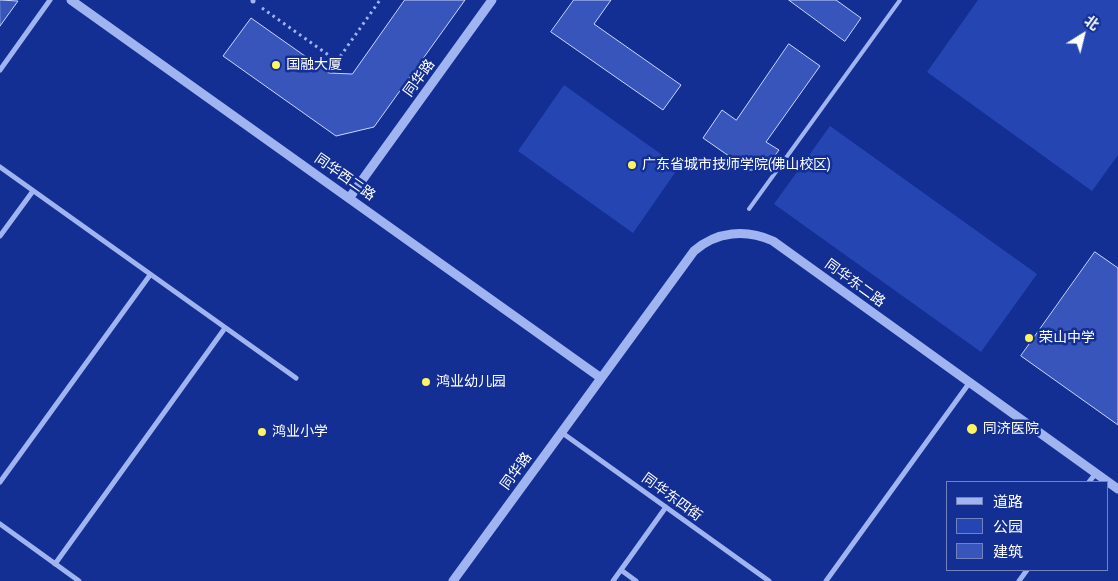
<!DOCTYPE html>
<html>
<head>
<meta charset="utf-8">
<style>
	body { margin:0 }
	#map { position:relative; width:1118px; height:581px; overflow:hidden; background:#132f93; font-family:"Asap Condensed","Noto Sans SC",sans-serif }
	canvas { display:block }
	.legend { position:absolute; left:946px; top:481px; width:162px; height:90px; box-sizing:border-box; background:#132f93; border:1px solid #7182be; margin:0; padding:6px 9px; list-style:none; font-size:15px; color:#fff }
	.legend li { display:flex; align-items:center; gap:10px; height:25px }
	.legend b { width:25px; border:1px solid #7182be }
	.north { position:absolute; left:1058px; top:10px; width:50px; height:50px; -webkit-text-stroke:4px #132f93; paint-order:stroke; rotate:36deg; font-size:14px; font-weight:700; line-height:20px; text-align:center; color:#fff }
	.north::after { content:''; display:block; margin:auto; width:18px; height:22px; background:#fff; clip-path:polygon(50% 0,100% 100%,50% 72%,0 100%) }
</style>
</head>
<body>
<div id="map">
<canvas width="1118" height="581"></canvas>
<ul class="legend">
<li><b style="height:6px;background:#a1b4f2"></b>道路</li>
<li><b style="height:14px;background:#2546b2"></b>公园</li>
<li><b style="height:14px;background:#3755ba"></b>建筑</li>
</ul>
<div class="north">北</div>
</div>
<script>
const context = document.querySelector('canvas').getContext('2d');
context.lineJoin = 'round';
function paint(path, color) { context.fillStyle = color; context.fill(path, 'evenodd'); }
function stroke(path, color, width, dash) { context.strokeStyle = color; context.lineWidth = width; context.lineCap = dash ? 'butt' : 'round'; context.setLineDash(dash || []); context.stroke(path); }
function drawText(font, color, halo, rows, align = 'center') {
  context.font = font + ' "Asap Condensed","Noto Sans SC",sans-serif'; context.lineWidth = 5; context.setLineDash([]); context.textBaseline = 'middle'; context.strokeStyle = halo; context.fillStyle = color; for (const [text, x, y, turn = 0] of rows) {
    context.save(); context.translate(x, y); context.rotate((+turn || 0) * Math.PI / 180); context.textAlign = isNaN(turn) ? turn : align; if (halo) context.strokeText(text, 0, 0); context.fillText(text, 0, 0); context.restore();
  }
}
paint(new Path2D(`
	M978,0h140v155l-26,36 -165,-119z
	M564,85l115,82 -46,66 -115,-82z
	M830,126l207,148 -56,78 -207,-148z`), '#2546b2');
const building = new Path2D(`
	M0,0l18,1 -18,25z
	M405,0h60l-91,127 -38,9 -113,-80 28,-38 78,55 23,1z
	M574,0h37l-17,24 87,61 -18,25 -112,-78z
	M789,0h47l25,18 -16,23z
	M789,44l31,22 -54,76 13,8 -15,20h-15l-46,-32 19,-28 14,10z
	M1095,252l23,16v157l-97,-69z`);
paint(building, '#3755ba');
stroke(building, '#c9d5fd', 1);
stroke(new Path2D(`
	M262,8l75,53 43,-61`), '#a1b4f2', 3, [2.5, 4]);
stroke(new Path2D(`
	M749,209l151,-209`), '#a1b4f2', 4);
stroke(new Path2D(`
	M253,1v-1
	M0,70l50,-70
	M0,167l296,211
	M0,236l33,-45
	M561,432l208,149
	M0,482l150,-207
	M1089,482l7,-9
	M0,524l79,57
	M55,564l170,-236
	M621,570l15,11
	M613,581l53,-74
	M826,581l144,-199
	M1019,581l8,-11`), '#a1b4f2', 5);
stroke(new Path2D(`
	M71,0l530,378
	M350,197l142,-197
	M453,581l241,-330c23,-20 52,-22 79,-10l345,248`), '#a1b4f2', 9);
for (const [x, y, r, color] of [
	[276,65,5,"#fff462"],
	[632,165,5,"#fff462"],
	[1029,338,5,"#fff462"],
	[426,382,5,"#fff462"],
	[972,429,6,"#fff462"],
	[262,432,5,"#fff462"]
]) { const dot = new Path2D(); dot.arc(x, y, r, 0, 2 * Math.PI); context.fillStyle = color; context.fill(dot); stroke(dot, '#132f93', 2); }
drawText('14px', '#fff', '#132f93', [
	["国融大厦",286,65],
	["广东省城市技师学院(佛山校区)",642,165],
	["荣山中学",1039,338],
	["鸿业幼儿园",436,382],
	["同济医院",983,429],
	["鸿业小学",272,432]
], 'left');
drawText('14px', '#fff', '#132f93', [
	["同华路",419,78,-54],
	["同华西二路",345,177,35],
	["同华东二路",855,283,36],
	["同华路",516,471,-54],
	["同华东四街",672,497,36]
]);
</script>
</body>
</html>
